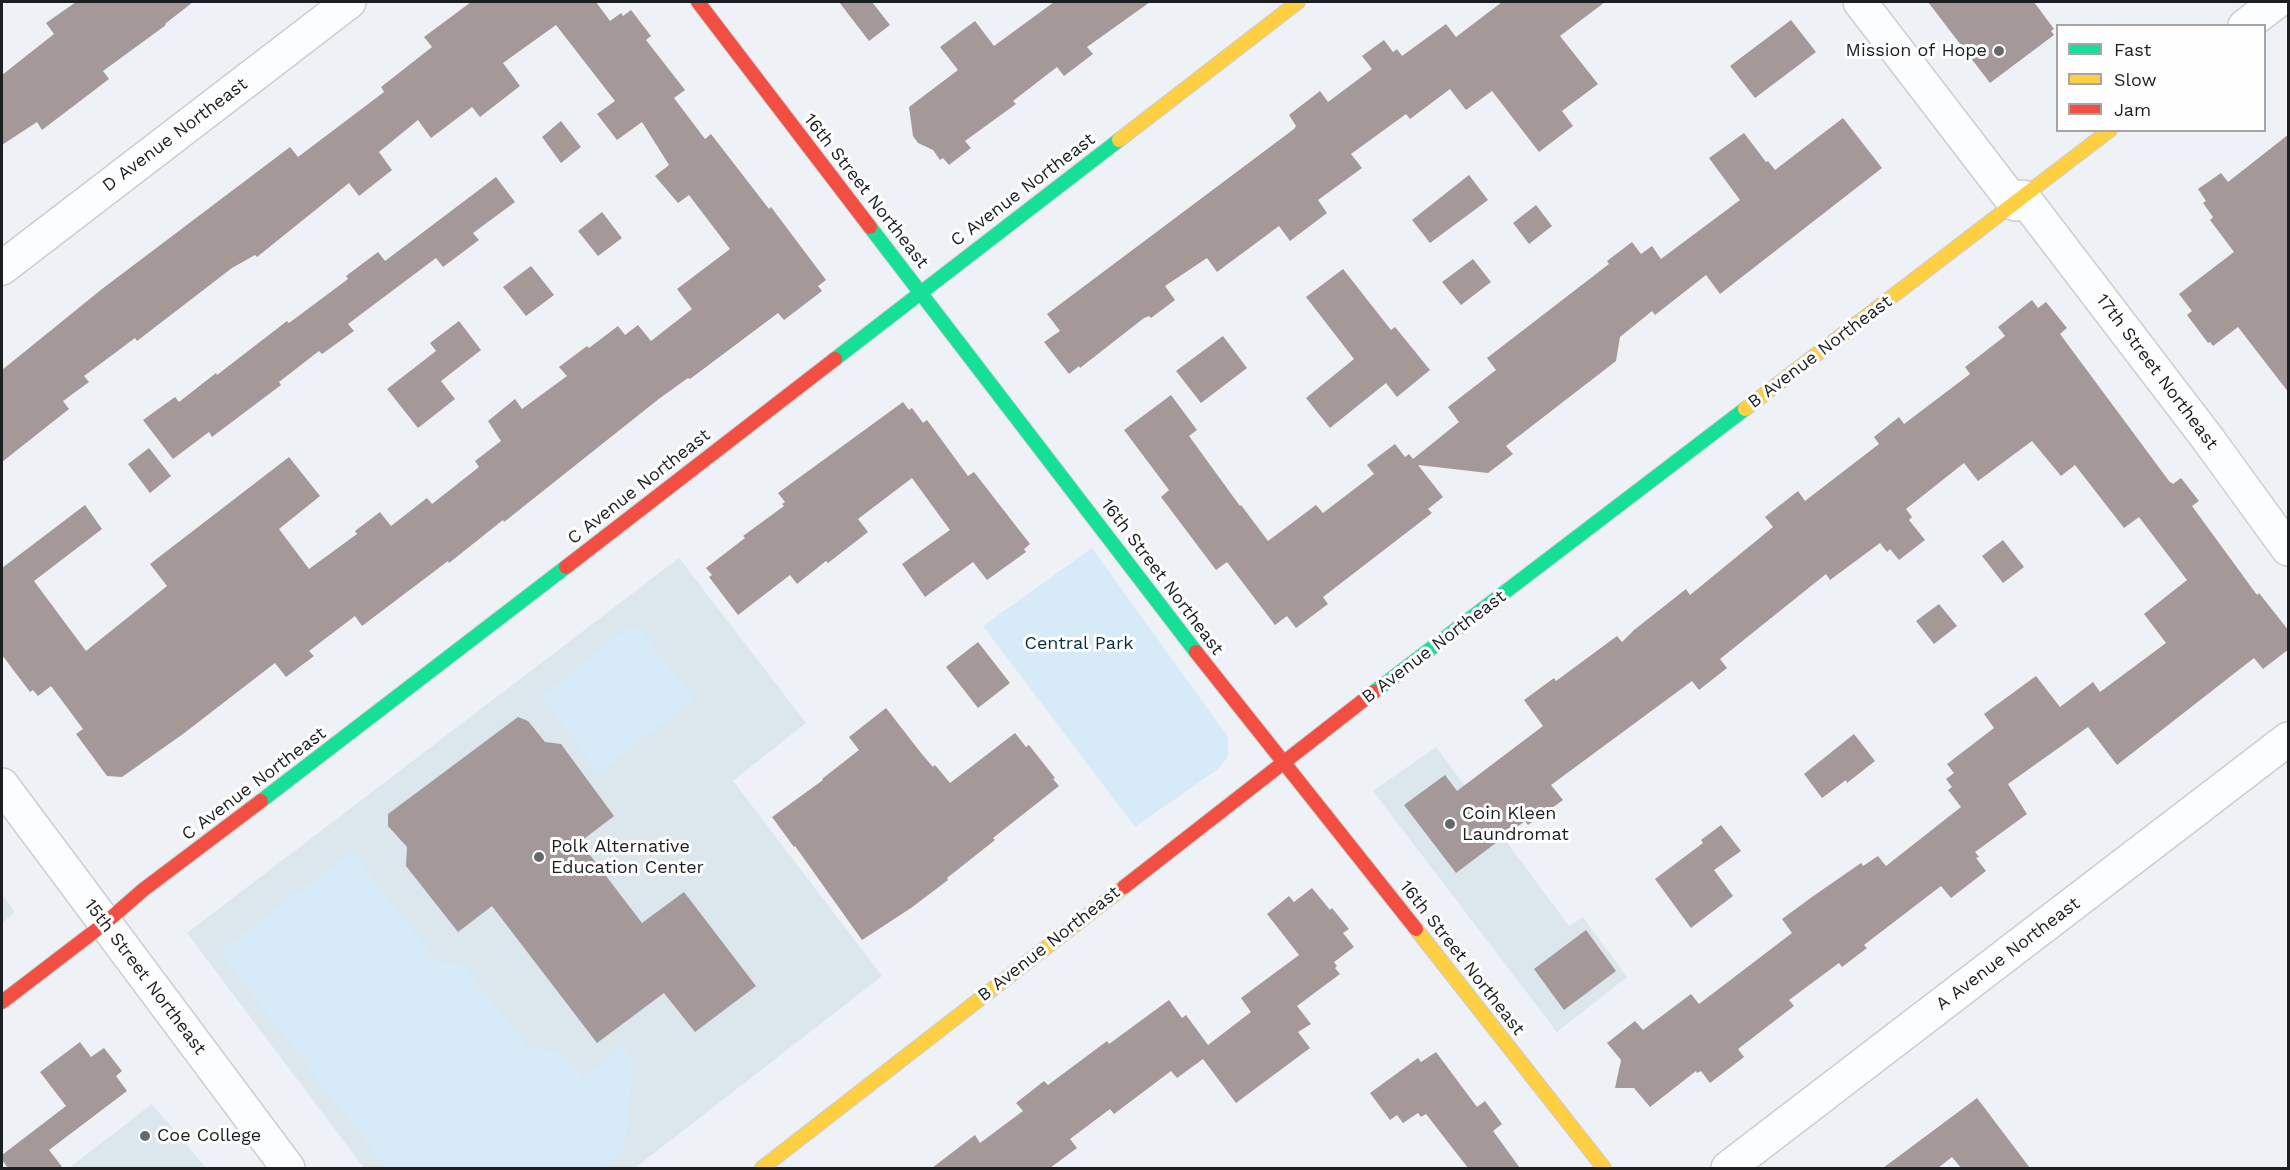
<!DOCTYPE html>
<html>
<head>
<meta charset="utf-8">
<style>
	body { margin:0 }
	#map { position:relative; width:2290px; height:1170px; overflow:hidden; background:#eef2f6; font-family:"Work Sans",sans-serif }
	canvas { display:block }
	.frame { position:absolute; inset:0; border:3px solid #1c1f21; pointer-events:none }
	.legend { position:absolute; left:2056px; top:24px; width:210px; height:108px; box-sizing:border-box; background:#fefefe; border:2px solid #a4a5a6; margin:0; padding:8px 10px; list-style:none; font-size:18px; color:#1c1f21 }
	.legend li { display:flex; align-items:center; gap:12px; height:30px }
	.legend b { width:30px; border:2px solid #a4a5a6 }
</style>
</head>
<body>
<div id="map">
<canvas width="2290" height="1170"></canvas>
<div class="frame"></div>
<ul class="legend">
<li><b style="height:8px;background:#16e098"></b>Fast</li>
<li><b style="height:8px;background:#ffcf43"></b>Slow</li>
<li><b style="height:8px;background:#f24e42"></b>Jam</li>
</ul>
</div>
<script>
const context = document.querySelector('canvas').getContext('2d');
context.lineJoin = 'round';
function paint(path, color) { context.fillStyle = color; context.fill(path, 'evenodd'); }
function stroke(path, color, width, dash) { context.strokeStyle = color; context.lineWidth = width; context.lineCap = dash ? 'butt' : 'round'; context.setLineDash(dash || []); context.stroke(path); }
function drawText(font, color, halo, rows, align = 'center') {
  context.font = font + ' "Work Sans",sans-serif'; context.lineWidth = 6; context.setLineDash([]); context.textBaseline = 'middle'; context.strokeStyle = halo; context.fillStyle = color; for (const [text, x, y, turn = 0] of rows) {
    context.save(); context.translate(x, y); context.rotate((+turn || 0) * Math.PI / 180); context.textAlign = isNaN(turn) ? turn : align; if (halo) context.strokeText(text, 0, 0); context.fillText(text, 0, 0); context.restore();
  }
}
paint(new Path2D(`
	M679,558l127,165 -73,58 149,195 -247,192h-271l-177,-235z
	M1436,747l133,179 14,-9 44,60 -70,55 -184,-241z
	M2,894l13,18 -13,11z
	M152,1104l54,64h-137z`), '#dbe6ed');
paint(new Path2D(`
	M1092,548l136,189v20l-10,12 -83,58 -152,-201z
	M630,626l5,5 5,-2 54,69 -95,76 -58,-78z
	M352,851l86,111h23l67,85 35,6 20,24 40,-30 10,14 -9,90 -23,17h-215l-167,-216z`), '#d7eaf8');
paint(new Path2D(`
	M76,2h117l-28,22 1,1 -63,46 6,8 -67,51 -5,-8 -35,23v-70l52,-41 -8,-11z
	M471,2h125l14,19 11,-8 2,3 8,-6 20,26 -5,4 39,50 -11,8 31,41 6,-5 58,75 2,-2 55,73 -8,6 4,5 -38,29 -6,-7 -88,66 -2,-1 -28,20 -156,124 -1,-2 -54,43 -1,-2 -86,65 -7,-10 -46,35 5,5 -28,21 -11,-14 -92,71 -61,43 -15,-1 -31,-42 7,-5 -32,-43 -13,10 -5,-6 -3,2 -28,-37v-87l83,-63 17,24 -68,52 52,70 81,-65 -17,-22 139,-107 31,39 -41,33 30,40 48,-35 -2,-3 25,-19 11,14 36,-28 5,6 47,-37 -4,-6 26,-20 -13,-20 27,-22 7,10 45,-33 -8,-9 28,-21 2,2 29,-22 7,9 13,-10 13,16 41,-32 -15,-20 53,-40 -41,-54 -11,8 -23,-27 14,-11 -27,-43 -25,18 -20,-26 18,-13 -59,-76 -53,38 17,23 -40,31 -8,-10 -41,31 -13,-18 -39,32 13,18 -33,26 -10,-13 -92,74 -2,-2 -23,13 -95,73 -2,-3 -51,38 5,6 -26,19 6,8 -67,53v-92l100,-81 188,-142 8,10 86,-65 -3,-5 51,-40 -8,-10z
	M839,2h33l18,23 -21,16z
	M1054,2h96l-63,45 6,7 -29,22 -7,-9 -44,34 3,3 -51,37 6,7 -22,17 -6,-7 -3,2 -7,-10 -15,-7 -5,-7 -4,-29 49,-37 -18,-23 35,-26 19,25z
	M1502,2h103l-45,34 38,48 -36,27 11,15 -34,26 -47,-61 -26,19 -16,-21 -40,30 -4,-5 -55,40 11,14 -44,32 9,13 -37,28 -11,-15 -62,46 -10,-14 -42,28 10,14 -24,18 -2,-2 -5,2 -64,50 -1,-2 -10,8 -25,-32 16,-11 -13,-17 247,-185 2,-3 -7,-11 31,-24 8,11 44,-33 -10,-13 22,-16 9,12 4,-3 5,7 44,-32 10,13z
	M1928,2h106l20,27 -3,2 3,4 -64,48z
	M1791,20l25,32 -61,46 -25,-32z
	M1843,118l39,50 -162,126 -14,-19 -51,40 -3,-4 -32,26 -4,24 -110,85 7,8 -25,19 -70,-8 25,32 -15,12 4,4 -109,84 5,7 -32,24 -9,-12 -12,9 -48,-63 -11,8 -55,-73 8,-7 -45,-60 47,-35 26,35 -8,6 51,70 1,-1 27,36 48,-36 7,8 51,-39 -7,-9 28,-21 10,13 4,-3 4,5 46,-37 -11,-15 48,-37 -9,-12 122,-94 -2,-3 25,-19 9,12 11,-8 9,13 79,-59 -31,-42 35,-25 22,29 2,-1 7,9z
	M561,121l20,26 -20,16 -19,-26z
	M2289,134v259l-51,-66 -25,19 -3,-4 -2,1 -21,-28 5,-4 -13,-17 55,-42 -24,-32 3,-3 -10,-14 3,-2 -8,-12 23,-16 7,9z
	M1469,175l19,25 -58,43 -18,-23z
	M496,177l19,25 -42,31 6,7 -36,27 -7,-9 -88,66 6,7 -32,23 -3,-3 -40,31 2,3 -69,52 -3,-5 -36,27 -30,-39 32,-23 4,5 37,-29 1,2 70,-54 2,2 59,-44 -2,-3 32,-24 7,9z
	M1536,205l16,21 -23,18 -16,-21z
	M602,212l20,26 -24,18 -20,-25z
	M1473,259l18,23 -30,23 -19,-23z
	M531,266l23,29 -28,21 -23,-29z
	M1343,269l48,61 4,-3 35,43 -33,27 -11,-14 -56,45 -24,-30 48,-39 -48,-62z
	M2032,300l6,8 8,-6 21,26 -7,6 109,147 4,3 8,-6 18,23 -7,5 65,89 2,-2 30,38v18l-26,20 -9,-11 -137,107 -29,-38 -80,57 19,30 -52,38 4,5 -3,1 10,13 -35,27 -10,-12 -77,59 3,3 -25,19 -3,-4 -50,37 5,6 -56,43 6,8 -34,26 -9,-12 -4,2 -1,-2 -46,36 -16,-19h-19l6,-28 -14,-17 28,-22 8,9 48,-36 8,10 93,-71 -10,-14 30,-22 49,-34 2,3 15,-10 8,10 75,-59 -13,-17 4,-3 -6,-8 8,-6 -7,-9 47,-36 -10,-14 52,-38 24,31 33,-25 7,10 66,-49 -22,-29 43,-34 -48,-63 -15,11 -49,-63 -14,11 -29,-35 -54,40 -14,-18 -58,46 6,8 -3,3 16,20 -26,20 -9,-11 -3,3 -7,-9 -50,37 -4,-6 -106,85 7,9 -28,22 -7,-9 -141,104 12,15 -35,25 -3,-4 -69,52 -52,-68 41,-30 12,16 86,-65 -19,-26 30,-22 2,3 61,-45 5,6 12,-12 52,-41 4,6 83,-68 -8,-10 33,-26 7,10 74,-57 -5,-7 25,-20 5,7 66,-50 -5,-7 40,-31 -7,-9z
	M459,321l22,29 -40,31 14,18 -37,29 -31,-39 49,-38 -6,-8z
	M1223,336l24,32 -46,35 -25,-32z
	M903,402l6,8 3,-2 11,15 4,-3 41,56 6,-4 56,72 -6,5 2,3 -39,28 -14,-18 -48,35 -23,-33 48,-34 -38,-52 -54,41 10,13 -40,31 -2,-2 -29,23 -7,-9 -52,40 -29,-38 3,-2 -6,-7 39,-30 -2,-2 41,-30 -2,-2 3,-2 -7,-9z
	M149,448l22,28 -21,17 -22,-29z
	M2003,540l21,27 -21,16 -21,-27z
	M1939,604l18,22 -23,18 -18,-23z
	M978,642l32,41 -32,25 -32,-41z
	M886,708l35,45 12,14 2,-2 15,18 65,-50 11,14 3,-2 26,33 -2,1 6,7 -66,52 2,2 -48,38 1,2 -37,28 -49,32 -67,-94 -1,1 -22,-30 51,-37 -1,-1 37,-29 -10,-13z
	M518,717l10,4 17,21 16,2 53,72 -34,26 62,81 42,-31 72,94 -61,46 -31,-39 -67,50 -105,-137 -34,26 -52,-66 1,-19 -19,-21v-12z
	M1854,734l21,27 -28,22 -1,-3 -24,18 -18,-24z
	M1721,825l20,26 -27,19 19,26 -42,32 -36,-49 48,-36 -2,-3z
	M1312,888l18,22 2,-2 17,21 -6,4 11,14 -20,15 3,4 -2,2 5,6 -43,32 14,18 -13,8 12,16 -74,55 -33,-44 -26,19 -6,-7 -57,43 -4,-5 -40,30 7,9 -27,20h-118l43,-33 5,8 43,-32 -7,-8 28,-22 4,4 59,-44 2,3 60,-44 13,18 4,-3 22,30 43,-33 -10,-14 58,-43 -32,-41 22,-18 5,6z
	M1586,930l30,41 -52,39 -30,-41z
	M80,1042l11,15 13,-9 18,23 -6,5 11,15 -78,59 14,18h-55l-6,-8v-5l64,-49 -26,-34z
	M1436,1052l41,55 8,-6 17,23 -9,7 27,37h-52l-42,-54 -5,3 -3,-4 -15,10 -6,-8 -7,5 -20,-27 48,-35 3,4z
	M1977,1098l53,70h-69l-9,-11 -14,11h-55z`), '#a49899');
const street = new Path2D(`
	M1860,2l155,202
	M2245,26l31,-24
	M2023,197l185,242 80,110
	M2,268l347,-266
	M2,785l286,383
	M1728,1168l560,-429`);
const fast = new Path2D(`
	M870,227l326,425
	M835,359l284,-219
	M1374,692l371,-283
	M261,801l305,-234`);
const slow = new Path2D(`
	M1119,140l179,-138
	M1745,409l365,-279
	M1416,929l188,239
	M762,1168l362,-281`);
const jam = new Path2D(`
	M698,2l172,225
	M566,567l269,-208
	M1196,652l220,277
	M1124,887l250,-195
	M2,1002l102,-78 39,-34 118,-89`);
stroke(street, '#cbced1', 36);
stroke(fast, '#cbced1', 16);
stroke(slow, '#cbced1', 16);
stroke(jam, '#cbced1', 16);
stroke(street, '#fcfdfe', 33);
stroke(fast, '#16e098', 14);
stroke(slow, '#ffcf43', 14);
stroke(jam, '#f24e42', 14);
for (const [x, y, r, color] of [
	[1999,51,6,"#66696c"],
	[1450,824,6,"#66696c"],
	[539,857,6,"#66696c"],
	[145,1136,6,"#66696c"]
]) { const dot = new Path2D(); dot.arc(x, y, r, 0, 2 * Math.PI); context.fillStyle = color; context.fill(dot); stroke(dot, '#fefefe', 2); }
drawText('18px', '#1c1f21', '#fefefe', [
	["Mission of Hope",1987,51,"right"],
	["Coin Kleen",1462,814],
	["Laundromat",1462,835],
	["Polk Alternative",551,847],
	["Education Center",551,868],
	["Coe College",157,1136]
], 'left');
drawText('18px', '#1c1f21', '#fefefe', [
	["D Avenue Northeast",175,135,-37],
	["C Avenue Northeast",1023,190,-37],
	["16th Street Northeast",866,191,52],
	["B Avenue Northeast",1820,352,-37],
	["17th Street Northeast",2157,372,53],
	["C Avenue Northeast",639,487,-38],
	["16th Street Northeast",1162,577,53],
	["B Avenue Northeast",1434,647,-37],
	["C Avenue Northeast",254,784,-37],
	["B Avenue Northeast",1049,944,-38],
	["A Avenue Northeast",2008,954,-37],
	["16th Street Northeast",1462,958,52],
	["15th Street Northeast",145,977,53]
]);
drawText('18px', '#092c40', '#fefefe', [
	["Central Park",1079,644]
]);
</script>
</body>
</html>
